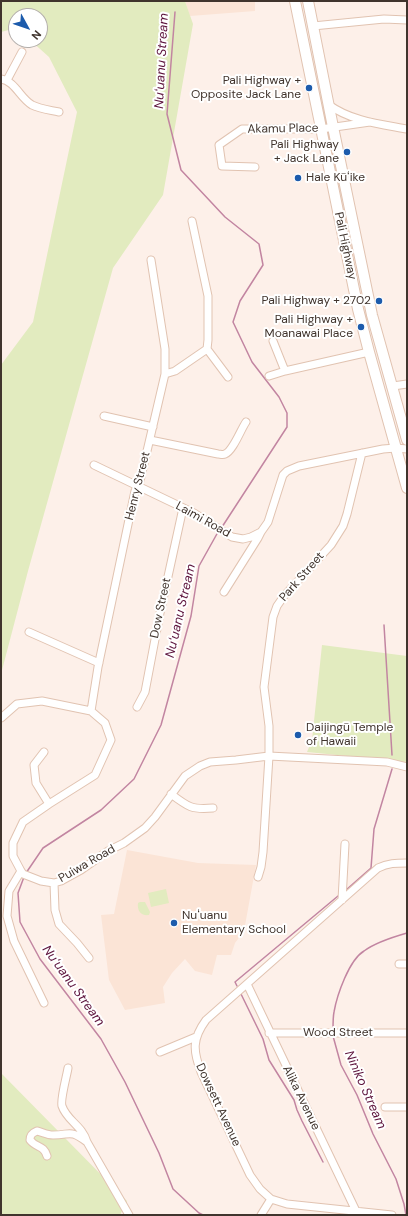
<!DOCTYPE html>
<html>
<head>
<meta charset="utf-8">
<style>
	body { margin:0 }
	#map { position:relative; width:408px; height:1216px; overflow:hidden; background:#fdf0e9; font-family:"DM Sans",sans-serif }
	canvas { display:block }
	.frame { position:absolute; inset:0; border:2px solid #40342d; pointer-events:none }
	.north { position:absolute; left:8px; top:8px; width:40px; height:40px; box-sizing:border-box; background:#fff; border:1px solid #b3aeab; border-radius:50%; rotate:130deg; font-size:11px; font-weight:700; line-height:16px; text-align:center; color:#40342d }
	.north::after { content:''; display:block; margin:auto; width:14px; height:18px; background:#1c5bac; clip-path:polygon(50% 0,100% 100%,50% 72%,0 100%) }
</style>
</head>
<body>
<div id="map">
<canvas width="408" height="1216"></canvas>
<div class="frame"></div>
<div class="north">N</div>
</div>
<script>
const context = document.querySelector('canvas').getContext('2d');
context.lineJoin = 'round';
function paint(path, color) { context.fillStyle = color; context.fill(path, 'evenodd'); }
function stroke(path, color, width, dash) { context.strokeStyle = color; context.lineWidth = width; context.lineCap = dash ? 'butt' : 'round'; context.setLineDash(dash || []); context.stroke(path); }
function drawText(font, color, halo, rows, align = 'center') {
  context.font = font + ' "DM Sans",sans-serif'; context.lineWidth = 4; context.setLineDash([]); context.textBaseline = 'middle'; context.strokeStyle = halo; context.fillStyle = color; for (const [text, x, y, turn = 0] of rows) {
    context.save(); context.translate(x, y); context.rotate((+turn || 0) * Math.PI / 180); context.textAlign = isNaN(turn) ? turn : align; if (halo) context.strokeText(text, 0, 0); context.fillText(text, 0, 0); context.restore();
  }
}
paint(new Path2D(`
	M185,1h70v10l-65,5z
	M127,850l71,13 58,2 -12,66 -9,12 -4,12h-14l-5,20 -17,-4 -10,-12 -13,14 -9,14 2,16 -40,7 -16,-30 -8,-65 13,-1z`), '#fbe4d6');
paint(new Path2D(`
	M1,1h184l8,23 -30,171 -50,73 -85,303 -27,103v-309l32,-43 44,-210 -28,-55 -19,-17h10v-24h-24v12l-15,4z
	M322,645l85,11v106l-100,-10 5,-12z
	M166,889l3,14 -18,4 -3,-14z
	M140,902h5l5,10 -1,3c-8,1 -12,-4 -11,-12z
	M1,1073l126,128 -7,14h-119z`), '#e2ebbf');
stroke(new Path2D(`
	M175,12l-8,102 14,56 44,47 34,27 4,21 -23,36 -7,21 19,40 27,35 8,16v14l-65,100
	M384,625l8,130
	M26,873l17,-25 58,-38 33,-31 27,-54 30,-109 8,-50 19,-34
	M24,877l-6,16 2,29 20,37 61,80 24,43 34,71 14,36 26,24 4,2
	M346,890l25,-22 3,-39 18,-60
	M237,986l-2,-4 103,-86
	M241,994l22,45 6,21 25,40 3,10 5,11 21,41
	M333,1030c0,-6 0,-13 1,-18 3,-17 15,-52 30,-61 12,-9 29,-14 43,-18
	M333,1036l8,29 16,30 16,39 23,45 8,25 2,11`), '#c285a1', 1.5);
const minor = new Path2D(`
	M313,26l71,-7 23,1
	M1,79c14,2 19,19 31,26 8,4 18,5 27,7
	M7,80l15,-28
	M329,105c22,16 51,19 78,24
	M255,167l-33,-1 -3,-21 23,-16h79l49,-7
	M273,341l12,30 84,-19
	M207,349l21,28
	M165,374l10,-3 32,-22 1,-9v-44l-16,-75
	M269,376l16,-5
	M393,386l14,-2
	M104,416l49,11
	M150,440l68,14c2,0 5,1 7,0 8,-3 16,-25 21,-32
	M94,465l100,48 38,24 11,2 8,-2 10,-5 7,-10 15,-47 4,-4 12,-5 84,-17 13,-1 11,1
	M224,592l34,-54 3,-6
	M29,632l70,31
	M137,707l8,-15 15,-79 23,-105
	M91,711l7,-44 37,-176 5,-10 25,-107v-25l-14,-89
	M1,718l16,-14 25,-3 49,10 14,12 6,17 -16,35 -46,29 -26,18 -10,21v13l8,15 2,3 18,7 13,2 7,-2 20,-11 27,-19 16,-8 21,-15 10,-11 30,-41 15,-10 10,-4 26,-2 33,-4 118,6 20,5
	M44,752l-10,13 2,18 13,21
	M171,794c17,13 21,16 42,14
	M21,871l-12,20 -2,25 7,25 30,62
	M258,877l3,-10 2,-15 6,-96v-30l-5,-39 9,-70 4,-11 7,-10 47,-51 12,-19 4,-12 15,-61
	M54,883l1,27 4,14 18,19 12,15
	M342,900l3,-56
	M399,964h8
	M247,984l109,227v4
	M269,1033h138
	M160,1052l36,-15
	M68,1068c-1,7 -8,32 -6,38 5,15 20,19 25,36l42,73
	M385,1107h22
	M47,1156c-3,-11 -11,-8 -17,-16 0,-5 2,-7 7,-9 5,1 10,4 16,4 19,0 16,-6 34,7
	M261,1215l10,-16
	M392,1215l-105,-11 -16,-5 -11,-10 -10,-14 -49,-103c-8,-21 -9,-33 5,-52l172,-152c10,-5 18,-5 29,-5`);
const highway = new Path2D(`
	M295,1l63,308 11,43 38,136
	M308,1l25,126 39,188 35,125`);
stroke(minor, '#e1c3b1', 9);
stroke(highway, '#e1c3b1', 12);
stroke(minor, '#fff', 7);
stroke(highway, '#fff', 10);
for (const [x, y, r, color] of [
	[309,88,4,"#1c5bac"],
	[347,152,4,"#1c5bac"],
	[298,178,4,"#1c5bac"],
	[379,301,4,"#1c5bac"],
	[361,327,4,"#1c5bac"],
	[298,735,4,"#1c5bac"],
	[174,923,4,"#1c5bac"]
]) { const dot = new Path2D(); dot.arc(x, y, r, 0, 2 * Math.PI); context.fillStyle = color; context.fill(dot); stroke(dot, '#fff', 1.5); }
drawText('12px', '#40342d', '#fff', [
	["Pali Highway +",301,81],
	["Opposite Jack Lane",301,95],
	["Pali Highway",339,145],
	["+ Jack Lane",339,159],
	["Hale Kūʻike",306,178,"left"],
	["Pali Highway + 2702",371,301],
	["Pali Highway +",353,320],
	["Moanawai Place",353,334],
	["Daijingū Temple",306,728,"left"],
	["of Hawaii",306,742,"left"],
	["Nuʻuanu",182,916,"left"],
	["Elementary School",182,930,"left"]
], 'right');
drawText('12px', '#40342d', '#fff', [
	["Akamu Place",283,129,-1],
	["Pali Highway",345,246,78],
	["Henry Street",138,486,-76],
	["Laimi Road",203,520,29],
	["Park Street",302,577,-49],
	["Dow Street",161,608,-78],
	["Puiwa Road",87,864,-30],
	["Wood Street",338,1033],
	["Alika Avenue",301,1098,64],
	["Dowsett Avenue",218,1105,65]
]);
drawText('italic 13px', '#5d143d', '#fff', [
	["Nuʻuanu Stream",162,61,-87],
	["Nuʻuanu Stream",181,611,-77],
	["Nuʻuanu Stream",73,986,54],
	["Niniko Stream",365,1090,66]
]);
</script>
</body>
</html>
